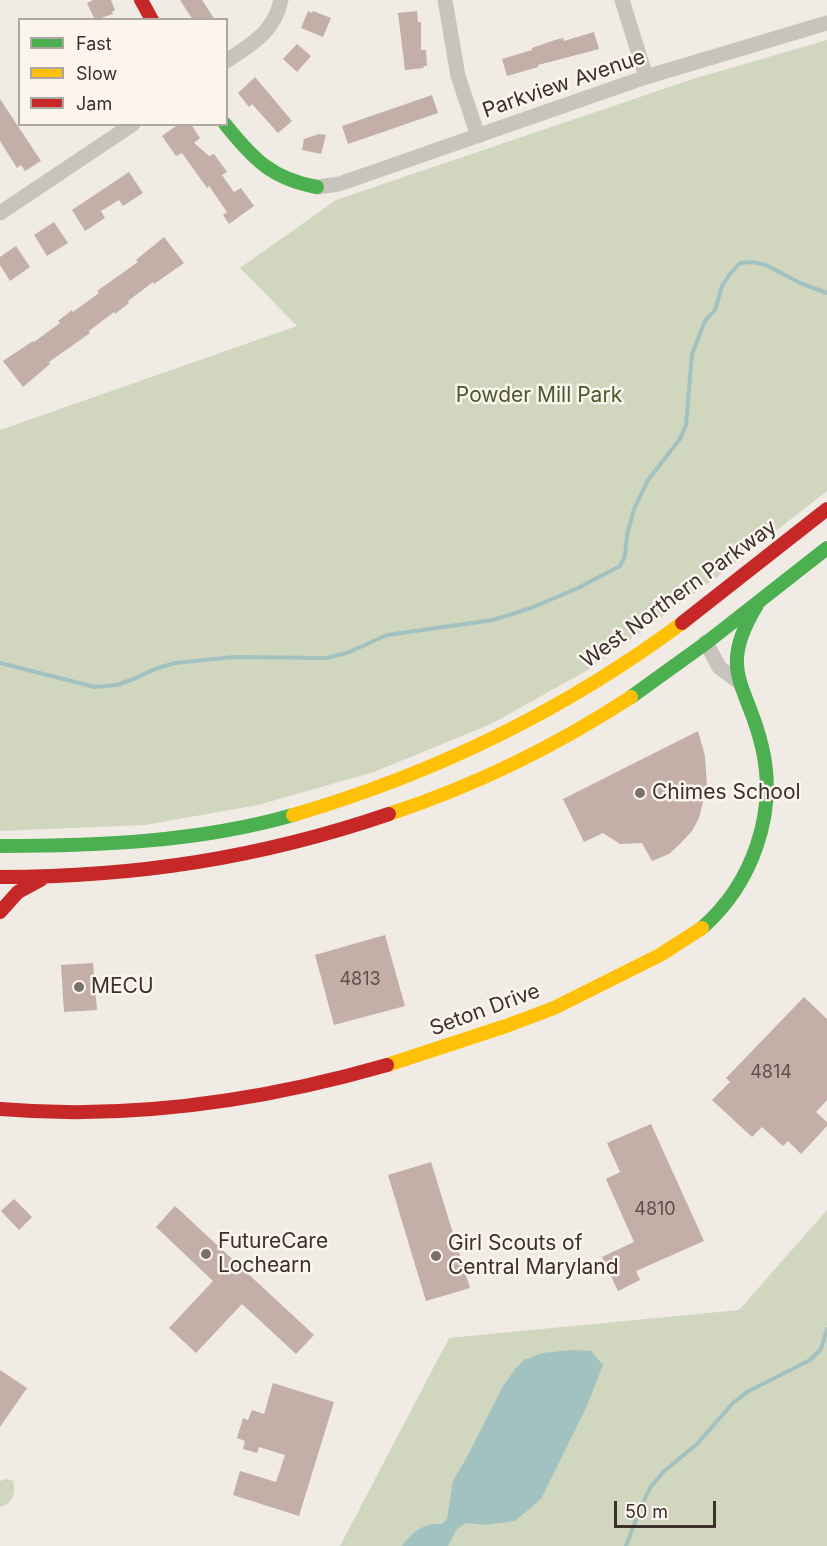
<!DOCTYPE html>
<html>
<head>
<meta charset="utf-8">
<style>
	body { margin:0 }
	#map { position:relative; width:827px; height:1546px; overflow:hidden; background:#f0ebe5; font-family:Inter,sans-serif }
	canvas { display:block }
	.legend { position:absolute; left:18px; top:18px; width:210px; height:108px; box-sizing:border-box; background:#fbf5ee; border:2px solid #aea6a0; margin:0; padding:8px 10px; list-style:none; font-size:18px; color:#3b302b }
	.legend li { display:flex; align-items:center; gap:12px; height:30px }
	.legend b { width:30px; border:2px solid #aea6a0 }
	.scale { position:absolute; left:614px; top:1501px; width:102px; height:27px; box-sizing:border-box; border:3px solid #3b302b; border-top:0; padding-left:8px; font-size:18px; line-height:21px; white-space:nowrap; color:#3b302b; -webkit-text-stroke:4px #fbf5ee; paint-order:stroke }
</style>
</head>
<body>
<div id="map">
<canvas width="827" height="1546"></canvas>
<ul class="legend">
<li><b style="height:8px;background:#4caf50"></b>Fast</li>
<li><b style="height:8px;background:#ffc107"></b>Slow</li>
<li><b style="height:8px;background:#c62828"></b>Jam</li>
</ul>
<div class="scale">50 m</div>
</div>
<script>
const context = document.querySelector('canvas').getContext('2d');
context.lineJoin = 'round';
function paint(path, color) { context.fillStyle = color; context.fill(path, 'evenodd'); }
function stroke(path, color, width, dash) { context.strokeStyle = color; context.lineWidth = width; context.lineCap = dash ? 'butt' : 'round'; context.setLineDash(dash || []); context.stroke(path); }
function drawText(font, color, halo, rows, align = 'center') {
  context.font = font + ' Inter,sans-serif'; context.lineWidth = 5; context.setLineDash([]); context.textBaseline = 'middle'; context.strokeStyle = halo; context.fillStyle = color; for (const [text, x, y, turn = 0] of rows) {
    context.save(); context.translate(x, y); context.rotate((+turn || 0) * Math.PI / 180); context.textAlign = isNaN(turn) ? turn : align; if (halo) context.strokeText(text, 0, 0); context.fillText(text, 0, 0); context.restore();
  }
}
paint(new Path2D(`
	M827,40v451l-114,89 -125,90 -97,54 -117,48 -116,33 -113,20 -145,6v-401l297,-104 -57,-58 96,-68 357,-121z
	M827,1210v336h-487l109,-208 290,-28z
	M6,1479l7,2c3,12 0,23 -13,26v-26z`), '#d1d6bf');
paint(new Path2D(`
	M572,1350l19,1 12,14 -18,45 -44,89 -26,22 -30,4 -19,-2 -9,6 -9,17h-46c11,-15 21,-23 40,-22l5,-5 6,-38 14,-24 35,-69 13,-19 9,-9 18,-7z`), '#a1c2c1');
stroke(new Path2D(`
	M0,663l95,24 22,-2 19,-7 19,-9 20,-6 59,-6 92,1 21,-5 40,-18 106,-15 38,-12 47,-20 42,-22 5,-10 2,-21 7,-26 14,-29 32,-41 6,-14 6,-71 13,-33 10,-11 7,-24 8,-12 10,-11 12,-1 14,3 34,18 27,10
	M626,1546l14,-37 10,-21 13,-16 34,-28 35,-40 15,-12 63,-32 11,-11 6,-20`), '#a1c2c1', 4);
paint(new Path2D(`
	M93,0h18l4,10 -3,2 1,2 -18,6 -8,-17z
	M180,0h22l13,20h-22z
	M308,11l4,2 1,-2 18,7 -8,19 -22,-9z
	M417,11l1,11h3v28h5l1,16h-4l1,2 -19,2 -7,-57z
	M594,32l5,17 -61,16v2l-31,9 -5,-17 30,-9v-2l23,-8 8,-2 1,3z
	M297,44l14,12 -14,16 -14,-13z
	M255,77l37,44 -14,12 -26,-29 -3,3 -11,-14z
	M432,95l6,18 -90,31 -6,-18z
	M0,99l41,62 -16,10 -4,-6 -4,3 -17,-27z
	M179,124h12l9,14 -6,5 15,13 5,-2 13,18 -5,3 12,17 7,-4 13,18 -25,18 -6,-9 4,-3 -18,-26 -2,2 -25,-35 -6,3 -14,-20z
	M319,134l7,1 -5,19 -19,-4 2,-11z
	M129,172l14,21 -20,13 -4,-6 -18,11 4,7 -20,13 -13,-21z
	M54,222l14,21 -21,13 -13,-21z
	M164,237l20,26 -30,21 -1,-2 -25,19 1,2 -14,11 -1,-2 -25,19 1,2 -41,29 1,2 -27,23 -20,-26 30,-20 1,1 26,-19 -2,-2 14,-11 1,2 26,-19 -2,-2 41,-29 -2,-2z
	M16,246l14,21 -20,14 -10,-16v-8z
	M698,731l7,25 2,30 -8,32 -7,13 -12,13 -11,10 -17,7 -10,-18 -22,1 -17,-11 -19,9 -21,-43z
	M385,935l20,71 -71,19 -19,-70z
	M93,963l4,47 -33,2 -3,-47z
	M804,997l23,22v81l-11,12 11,10v4l-26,28 -13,-13 -5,5 -21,-19 -10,10 -40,-37 18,-18 -4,-4z
	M651,1124l53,117 -68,30 4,9 -22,11 -16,-34 32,-15 -28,-63 14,-7 -13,-29z
	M431,1162l39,126 -44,13 -38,-126z
	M14,1199l18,18 -13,13 -18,-19z
	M175,1206l139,129 -18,19 -54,-50 -46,49 -27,-25 44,-47 -57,-54z
	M0,1370l27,18 -27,39z
	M273,1383l61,19 -35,114 -66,-21 7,-24 36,11 9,-27 -26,-8 -2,6 -14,-4 2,-8 -8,-3 6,-20 5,2 4,-10 12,4z`), '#c3afa7');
stroke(new Path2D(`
	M445,0l13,76 20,60
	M622,0l24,77
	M226,61c25,-16 49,-30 55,-61
	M317,187l22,-3 307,-107 181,-54
	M0,213l133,-89
	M706,642l13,25 20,15`), '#c9c3be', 15);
stroke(new Path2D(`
	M225,124c28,35 47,55 92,63
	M631,697l75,-54 121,-95
	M0,846c97,0 199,-4 293,-31
	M702,928c50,-44 76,-115 60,-181 -14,-63 -46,-75 -5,-142`), '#4caf50', 14);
stroke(new Path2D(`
	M389,814c85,-28 167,-68 242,-117
	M293,815c140,-41 272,-105 389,-192
	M387,1065l119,-39 48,-18 106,-53 42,-27`), '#ffc107', 14);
stroke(new Path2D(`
	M141,0l11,20
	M682,623l145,-114
	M0,877c136,0 260,-19 389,-63
	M0,912l18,-20 24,-13
	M0,1109c130,11 262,-8 387,-44`), '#c62828', 14);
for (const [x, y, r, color] of [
	[640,793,6,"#7a716c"],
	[79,987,6,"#7a716c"],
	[206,1254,6,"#7a716c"],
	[436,1256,6,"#7a716c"]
]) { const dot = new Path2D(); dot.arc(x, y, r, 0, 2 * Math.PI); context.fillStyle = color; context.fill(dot); stroke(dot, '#fbf5ee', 2); }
drawText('18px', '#5d504a', null, [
	["4813",360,980],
	["4814",771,1073],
	["4810",655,1210]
]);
drawText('21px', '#3b302b', '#fbf5ee', [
	["Parkview Avenue",564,84,-19],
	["West Northern Parkway",679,594,-36],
	["Seton Drive",485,1010,-20]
]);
drawText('21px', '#4a5a2e', '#fbf5ee', [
	["Powder Mill Park",539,396]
]);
drawText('21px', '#3b302b', '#fbf5ee', [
	["Chimes School",652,793],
	["MECU",91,987],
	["FutureCare",218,1242],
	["Lochearn",218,1266],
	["Girl Scouts of",448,1244],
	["Central Maryland",448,1268]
], 'left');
</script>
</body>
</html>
